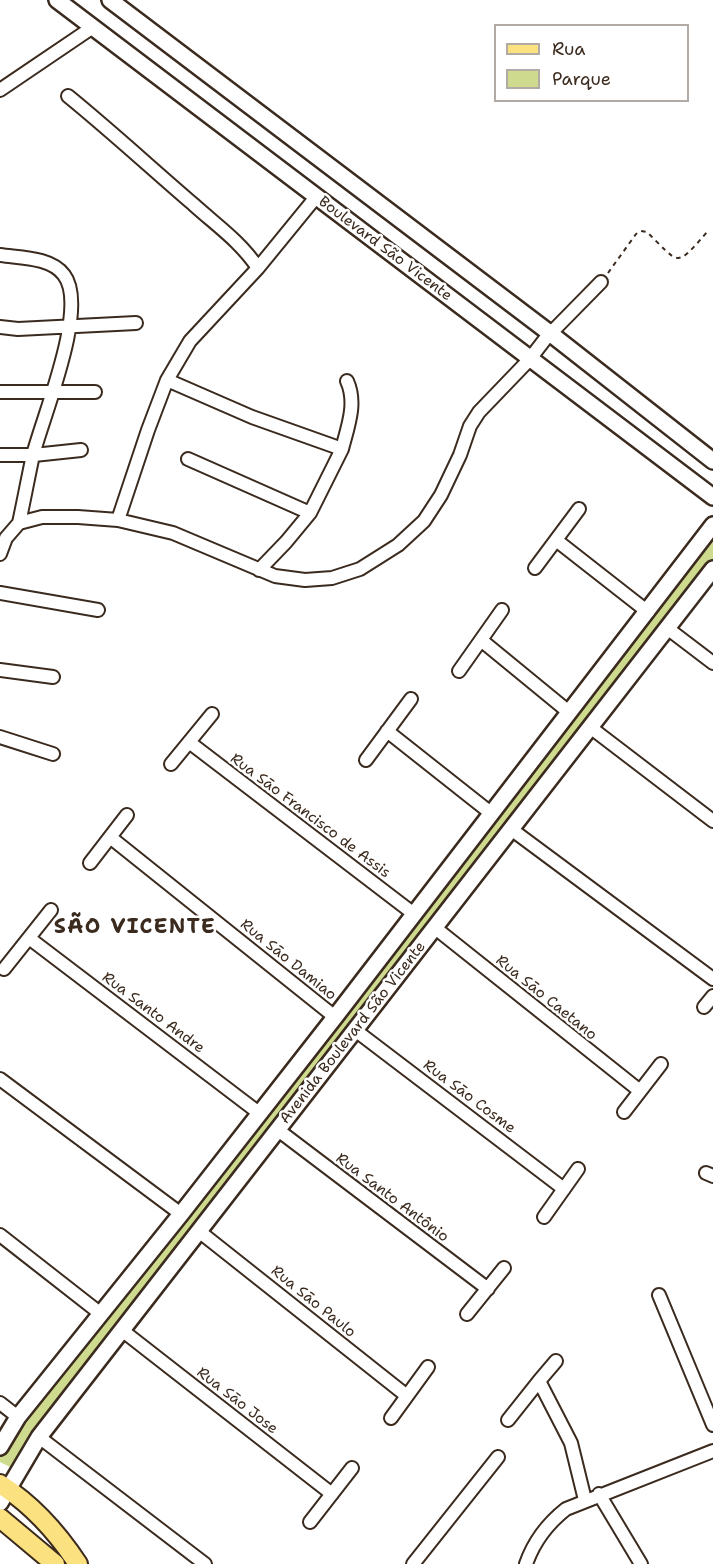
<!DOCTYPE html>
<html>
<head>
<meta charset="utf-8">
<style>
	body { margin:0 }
	#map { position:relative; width:713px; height:1564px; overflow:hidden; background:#fff; font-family:"Shantell Sans",sans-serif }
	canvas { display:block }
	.legend { position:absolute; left:494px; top:24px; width:195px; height:78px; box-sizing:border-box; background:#fff; border:2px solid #b1aaa5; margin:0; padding:8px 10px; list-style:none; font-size:18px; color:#3b2a1e }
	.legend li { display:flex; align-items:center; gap:12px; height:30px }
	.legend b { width:30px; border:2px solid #b1aaa5 }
</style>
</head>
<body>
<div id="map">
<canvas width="713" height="1564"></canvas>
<ul class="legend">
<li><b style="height:8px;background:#fbe180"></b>Rua</li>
<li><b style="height:16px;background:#cedb8e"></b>Parque</li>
</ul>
</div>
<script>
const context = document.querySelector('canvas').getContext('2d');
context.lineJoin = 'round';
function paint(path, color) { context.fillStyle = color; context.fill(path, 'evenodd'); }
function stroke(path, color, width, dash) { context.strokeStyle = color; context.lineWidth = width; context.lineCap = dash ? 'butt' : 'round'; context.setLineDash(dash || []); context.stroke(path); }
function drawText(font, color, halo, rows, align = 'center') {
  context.font = font + ' "Shantell Sans",sans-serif'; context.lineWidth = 5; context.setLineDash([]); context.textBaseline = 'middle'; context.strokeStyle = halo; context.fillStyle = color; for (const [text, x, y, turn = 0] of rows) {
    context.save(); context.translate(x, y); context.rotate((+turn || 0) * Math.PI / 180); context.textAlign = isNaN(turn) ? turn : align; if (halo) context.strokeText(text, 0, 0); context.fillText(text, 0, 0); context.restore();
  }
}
paint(new Path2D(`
	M713,531v28l-107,137 -592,773 -14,-7v-11z`), '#cedb8e');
const minor = new Path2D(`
	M0,90l93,-63
	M68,96c43,35 83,72 125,108 23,21 47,37 65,64
	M0,255c20,3 51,2 64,20 25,32 -21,141 -31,180 -5,23 -9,45 -14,68
	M0,327l18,2 118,-6
	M167,380l85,37 90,32 -32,64 -24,29 -27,28
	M0,392h95
	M342,449c6,-23 15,-46 5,-68
	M0,455h34l47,-5
	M188,459l122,54
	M118,520l30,-90 19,-50 23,-39 68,-73 58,-71
	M556,540l92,72
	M0,554l6,-16 13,-15 23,-6h36l40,3 55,13 102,43 30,4 27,-2 28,-9 38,-24 26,-24 17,-26 19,-40 10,-29 9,-14 50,-52 17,-22 55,-56
	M535,568l44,-59
	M0,593l98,17
	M667,628l46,35
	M481,640l89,73
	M0,670l53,7
	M459,671l43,-61
	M590,727l123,94
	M387,731l105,83
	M0,737l53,17
	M189,742l225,172
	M366,760l45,-61
	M171,764l41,-50
	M511,829l202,150
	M110,837l225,180
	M90,863l37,-48
	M434,927l206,164
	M29,938l230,175
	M4,969l47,-59
	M704,1007l9,-11
	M355,1030l209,159
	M0,1079l181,135
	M624,1112l37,-48
	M278,1130l210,159
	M706,1173l7,3
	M544,1217l34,-48
	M200,1232l207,164
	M0,1235l101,79
	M659,1295l54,130
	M467,1314l37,-46
	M123,1331l209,163
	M556,1361l-17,20 32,62 14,57
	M0,1403l18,14
	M391,1418l37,-51
	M508,1420l31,-39
	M39,1437l166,127
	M599,1494l42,70
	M310,1522l42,-54
	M413,1564l85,-107
	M526,1564c8,-23 21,-40 40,-55l147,-58`);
const tertiary = new Path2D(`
	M57,0l656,497
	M110,0l441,334 162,127
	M0,1447l18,-30 163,-203 154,-197 378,-492
	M0,1503l39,-66 674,-868`);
const primary = new Path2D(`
	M0,1484c33,21 57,48 78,80
	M0,1518l55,46`);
stroke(minor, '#3b2a1e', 16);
stroke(tertiary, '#3b2a1e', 20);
stroke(primary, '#3b2a1e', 22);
stroke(new Path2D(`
	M608,273l28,-39 5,-3 6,1c33,32 28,37 60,0`), '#3b2a1e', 2, [4.5, 4.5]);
stroke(minor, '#fff', 12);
stroke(tertiary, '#fff', 15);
stroke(primary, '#fbe180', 18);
drawText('15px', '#3b2a1e', '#fff', [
	["Boulevard São Vicente",385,249,37],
	["Rua Sāo Francisco de Assis",310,816,37],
	["Rua Sāo Damiao",288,960,39],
	["Rua Sāo Caetano",546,998,39],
	["Rua Santo Andre",153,1013,37],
	["Avenida Boulevard São Vicente",353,1033,-52],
	["Rua Sāo Cosme",469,1097,37],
	["Rua Santo Antônio",392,1198,37],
	["Rua Sāo Paulo",313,1302,39],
	["Rua Sāo Jose",237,1401,38]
]);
context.letterSpacing = '1.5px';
drawText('bold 21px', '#3b2a1e', '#fff', [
	["SÃO VICENTE",135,928]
]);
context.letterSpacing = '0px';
</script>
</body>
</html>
